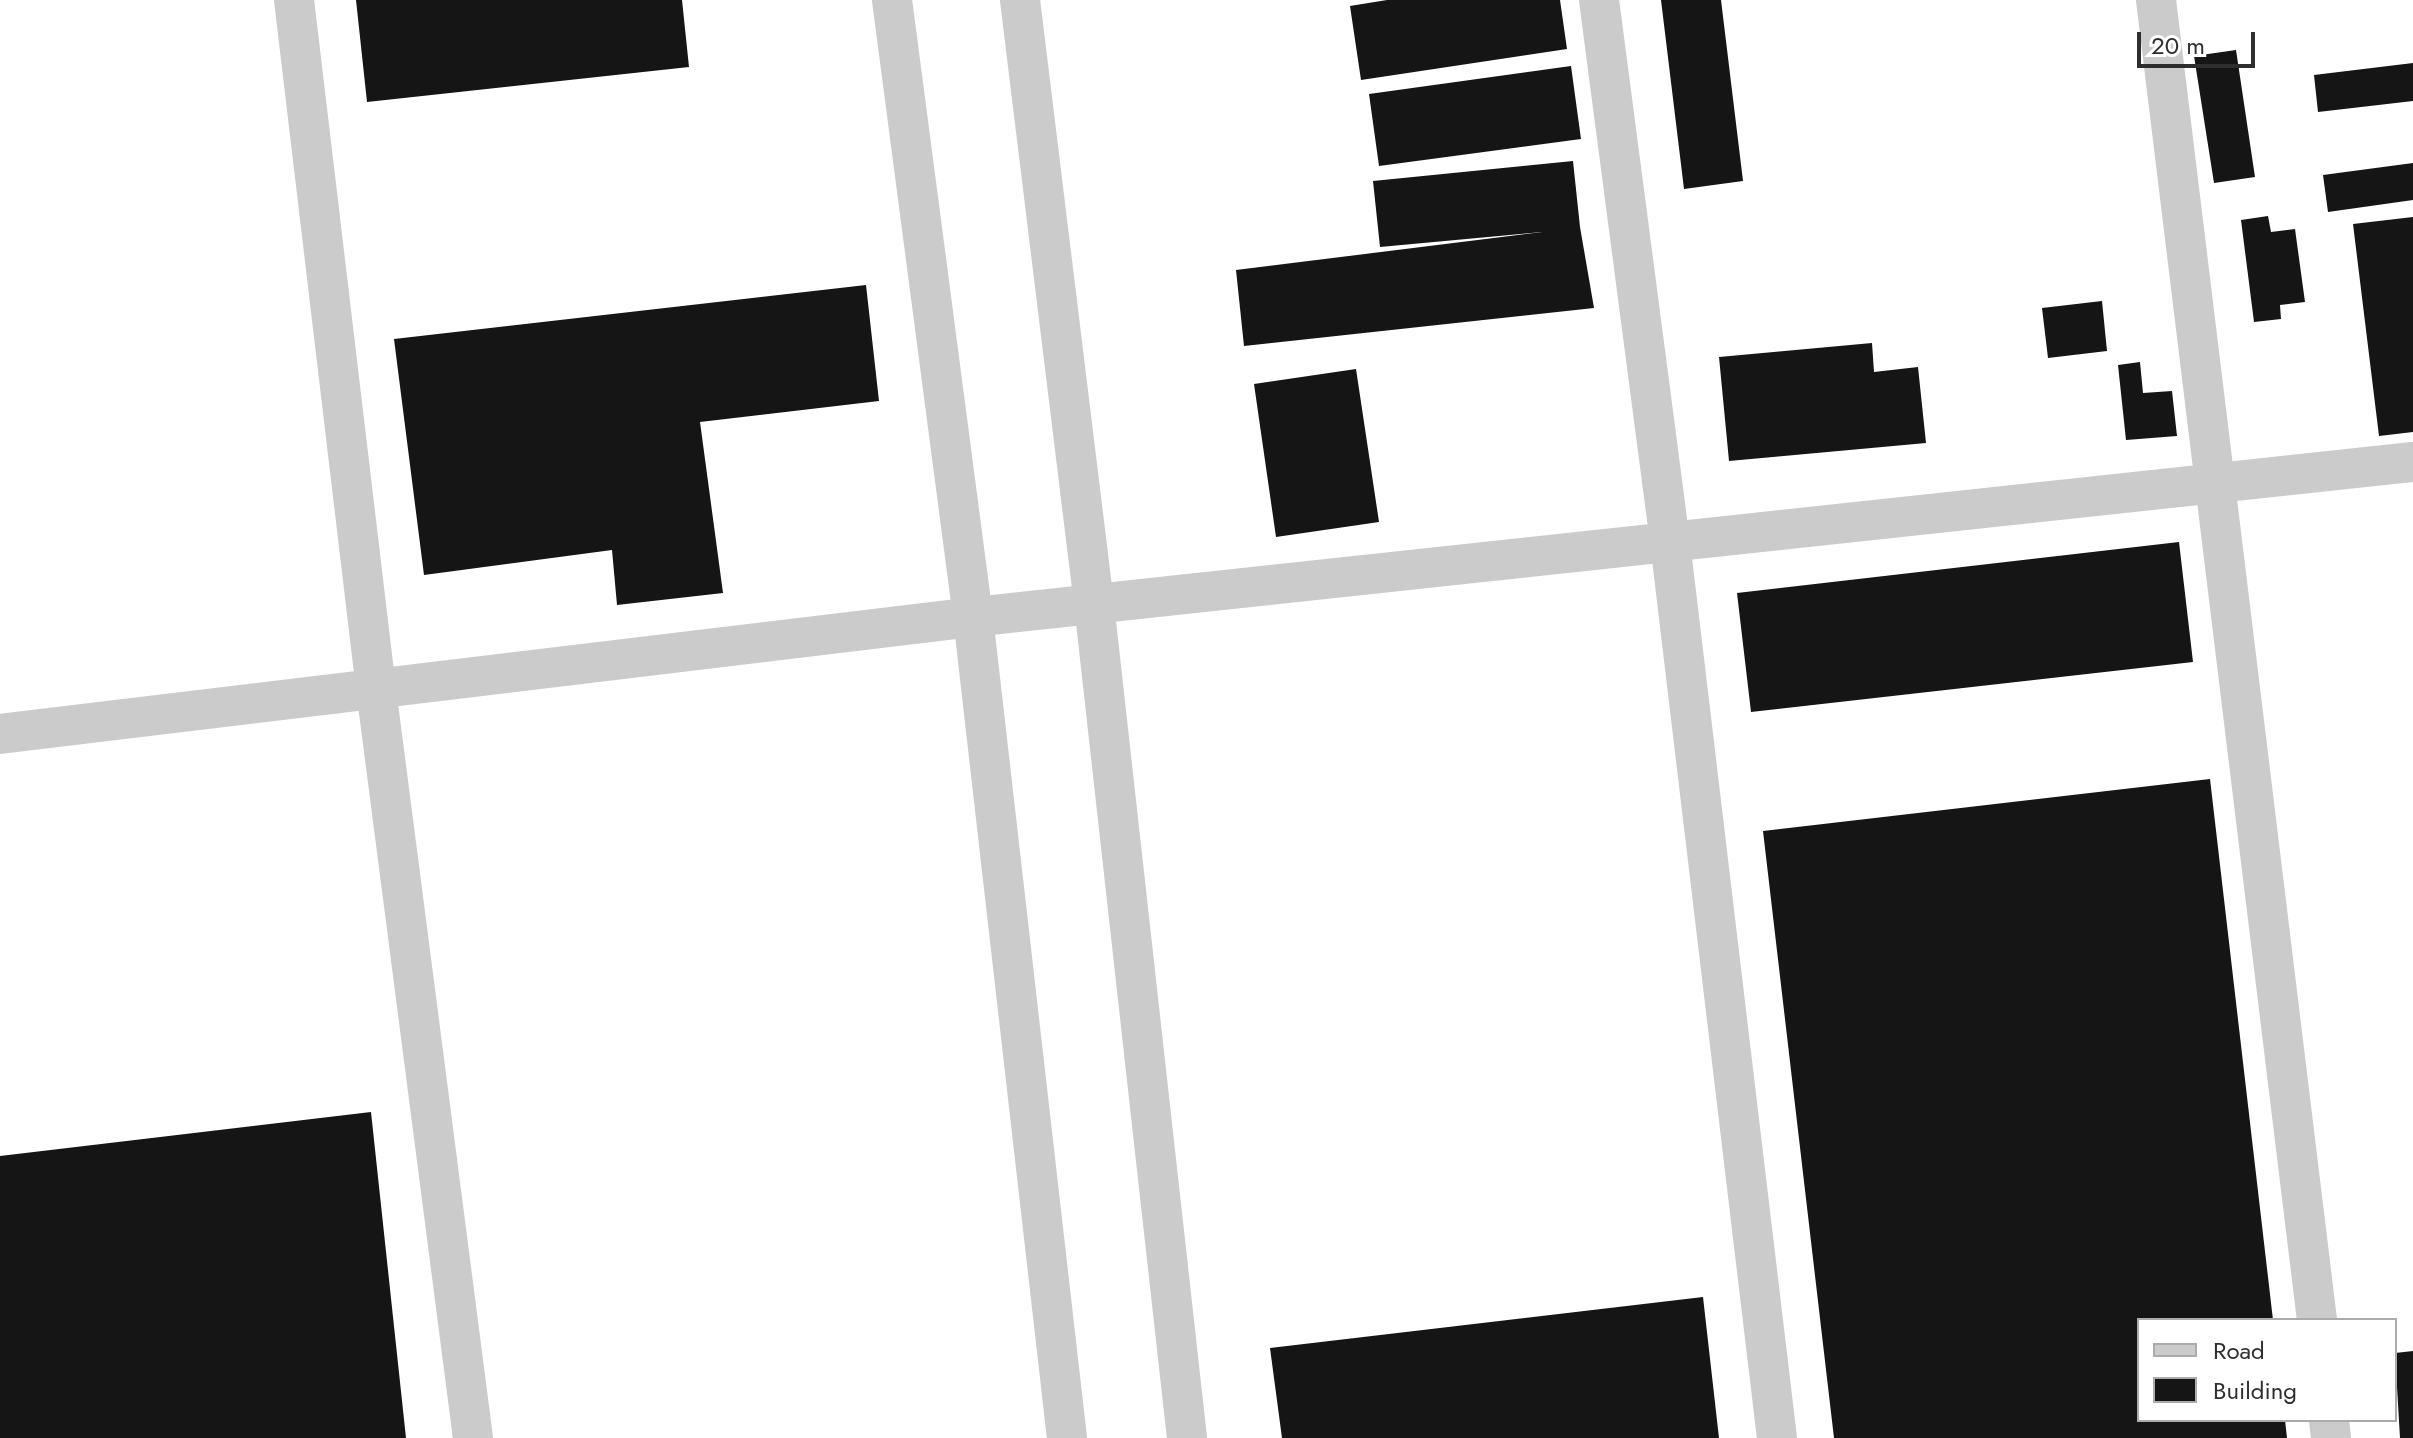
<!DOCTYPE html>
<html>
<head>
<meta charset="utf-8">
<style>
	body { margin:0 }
	#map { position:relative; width:2413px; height:1438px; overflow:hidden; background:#fff; font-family:Jost,sans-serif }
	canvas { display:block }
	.legend { position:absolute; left:2137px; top:1318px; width:260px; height:104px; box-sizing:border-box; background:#fff; border:2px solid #ababab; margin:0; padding:10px 14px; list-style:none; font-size:24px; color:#2e2e2e }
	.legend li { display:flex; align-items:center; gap:16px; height:40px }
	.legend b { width:40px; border:2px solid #ababab }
	.scale { position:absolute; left:2137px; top:32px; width:118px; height:36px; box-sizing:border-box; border:4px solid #2e2e2e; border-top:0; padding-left:10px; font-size:24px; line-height:28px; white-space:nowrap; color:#2e2e2e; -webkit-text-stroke:6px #fff; paint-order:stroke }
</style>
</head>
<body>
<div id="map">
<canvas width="2413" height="1438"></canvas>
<ul class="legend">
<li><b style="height:10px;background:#cbcbcb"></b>Road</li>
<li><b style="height:22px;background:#151515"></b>Building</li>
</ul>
<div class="scale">20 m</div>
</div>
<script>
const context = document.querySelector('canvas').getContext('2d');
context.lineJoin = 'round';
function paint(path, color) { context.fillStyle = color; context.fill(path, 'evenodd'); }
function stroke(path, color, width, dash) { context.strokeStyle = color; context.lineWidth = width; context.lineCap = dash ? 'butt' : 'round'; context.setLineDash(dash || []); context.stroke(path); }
paint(new Path2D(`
	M356,0h326l7,67 -322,35z
	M1387,0h173l7,49 -206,31 -11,-74z
	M1661,0h60l22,181 -59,8z
	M2236,50l19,127 -41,6 -20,-127z
	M2413,63v38l-95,11 -4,-37z
	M1571,66l10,73 -202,27 -10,-72z
	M1573,161l7,66 14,81 -350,38 -8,-76 306,-38 -162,15 -7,-66z
	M2413,163v37l-85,12 -5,-37z
	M2268,216l3,16 24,-3 10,73 -25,3 1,14 -27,3 -13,-102z
	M2413,217v215l-34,4 -26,-212z
	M866,285l13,116 -179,21 23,171 -106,12 -5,-55 -188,25 -30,-236z
	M2102,301l5,50 -59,7 -6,-50z
	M1872,343l2,29 44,-5 8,76 -197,18 -10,-104z
	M2140,362l3,31 29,-2 5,45 -51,4 -8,-75z
	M1356,369l23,153 -103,15 -22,-153z
	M2179,542l14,120 -442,50 -14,-119z
	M2210,779l63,541h-134v100h146l2,18h-453l-71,-607z
	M371,1112l35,326h-406v-282z
	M1703,1297l16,141h-437l-12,-90z
	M2413,1351v87h-13l-5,-85z`), '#151515');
stroke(new Path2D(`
	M294,0l82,689 97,749
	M892,0l81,617 94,821
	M1020,0l74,604 93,834
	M1599,0l71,542 107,896
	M2156,0l161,1320
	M0,734l973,-117 1440,-155
	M2329,1420l2,18`), '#cbcbcb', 40);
</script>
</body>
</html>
